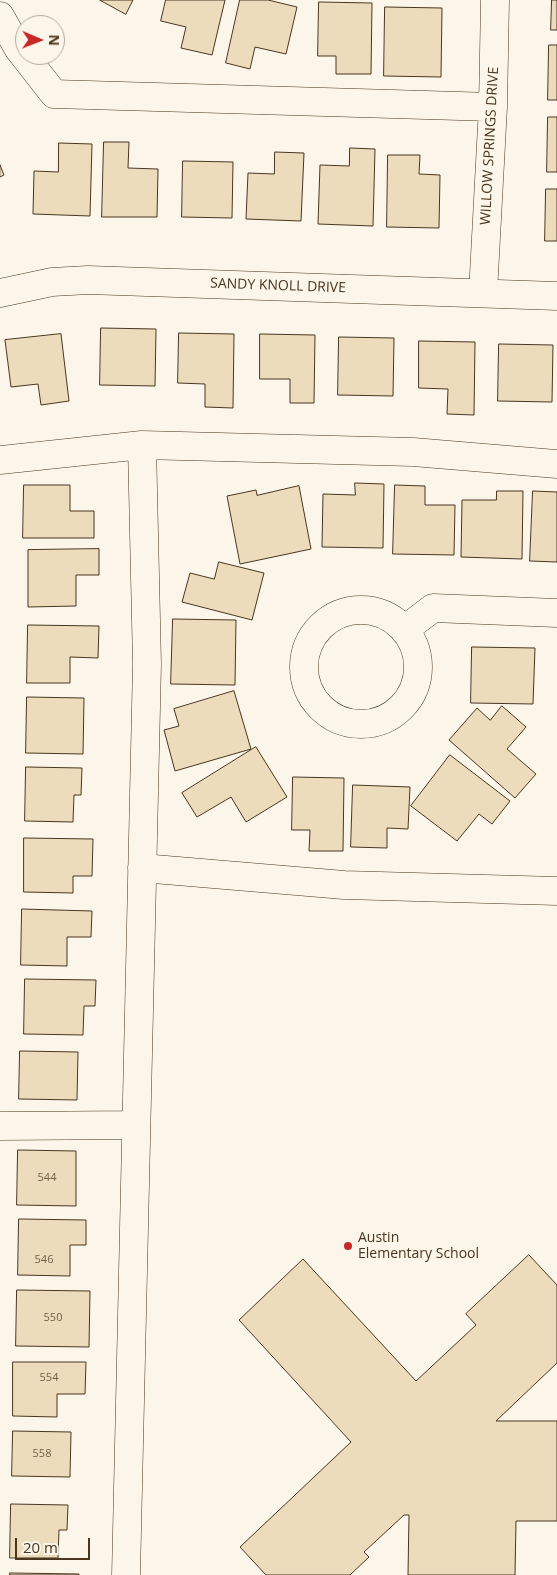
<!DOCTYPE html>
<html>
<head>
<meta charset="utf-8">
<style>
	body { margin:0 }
	#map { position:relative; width:557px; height:1575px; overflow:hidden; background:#fbf6e9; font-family:"Open Sans",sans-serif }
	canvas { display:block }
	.north { position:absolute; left:15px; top:15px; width:50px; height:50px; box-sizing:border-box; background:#fbf6e9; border:1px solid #b4a999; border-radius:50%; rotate:91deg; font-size:14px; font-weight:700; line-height:20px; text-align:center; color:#4a3520 }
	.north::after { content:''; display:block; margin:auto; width:18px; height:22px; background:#c62828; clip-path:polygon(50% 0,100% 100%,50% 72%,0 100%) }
	.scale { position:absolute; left:15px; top:1538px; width:75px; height:22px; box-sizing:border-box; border:2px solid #4a3520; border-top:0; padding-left:6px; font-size:15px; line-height:18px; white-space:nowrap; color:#4a3520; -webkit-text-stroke:4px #fbf6e9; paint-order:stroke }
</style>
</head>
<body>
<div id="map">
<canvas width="557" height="1575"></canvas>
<div class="north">N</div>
<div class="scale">20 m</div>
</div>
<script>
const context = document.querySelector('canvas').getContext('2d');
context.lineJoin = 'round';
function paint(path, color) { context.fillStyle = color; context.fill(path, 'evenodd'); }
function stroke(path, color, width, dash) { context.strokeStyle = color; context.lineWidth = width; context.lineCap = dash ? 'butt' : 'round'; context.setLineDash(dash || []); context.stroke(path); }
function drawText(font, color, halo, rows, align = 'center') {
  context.font = font + ' "Open Sans",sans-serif'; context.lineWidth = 4; context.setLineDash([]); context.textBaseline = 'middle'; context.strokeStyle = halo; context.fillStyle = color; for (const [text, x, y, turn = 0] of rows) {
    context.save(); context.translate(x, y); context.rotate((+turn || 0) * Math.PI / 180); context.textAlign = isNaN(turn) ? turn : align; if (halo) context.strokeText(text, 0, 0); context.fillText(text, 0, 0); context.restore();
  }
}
const building = new Path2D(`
	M100,0h33l-7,14z
	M166,0h59l-13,55 -31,-7 5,-21 -25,-6z
	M240,0h28l29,7 -11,47 -31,-7 -5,22 -24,-6z
	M552,0h5v30h-6z
	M319,2l53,1 -1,71h-35v-18h-18z
	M385,7l57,1 -1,69 -57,-1z
	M549,45h8v55h-9z
	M548,117h9v55h-10z
	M104,142h25l-1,26 30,1 -1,48h-55z
	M59,143l33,1 -2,72 -57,-2 1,-43 24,1z
	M350,148l25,1 -2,77 -55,-2 2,-59 29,1z
	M275,152l29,1 -3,68 -55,-2 2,-46 26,1z
	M388,155h32l-1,19 21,1 -1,53 -52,-1z
	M183,161l50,1 -1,56 -50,-1z
	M0,165l4,10 -4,2z
	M546,189h11v52h-12z
	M101,328l55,1 -1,57 -55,-1z
	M179,333l55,1 -1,74 -28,-1v-23l-27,-1z
	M61,334l8,67 -28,4 -3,-21 -27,3 -6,-47z
	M260,334l55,1 -1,68h-24v-24h-30z
	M339,337l55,1 -1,58 -55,-1z
	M419,341l56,1 -1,73 -27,-1 1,-25 -29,-1z
	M499,344l54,1 -1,57 -54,-1z
	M355,483l29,1 -1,64 -61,-1 1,-53 32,1z
	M24,485h46v26h24v27h-71z
	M395,485l30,1v19h30l-1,50 -61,-1z
	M299,486l12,63 -71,15 -13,-68 29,-6 1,5z
	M497,491h26l-1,68 -61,-2 1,-57h34z
	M533,491l24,1v70l-27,-1z
	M99,549v26h-23v31l-48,1v-57z
	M219,562l45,11 -12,47 -70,-18 8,-29 24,6z
	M173,619l63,1 -1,65 -64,-1z
	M28,625l71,1 -1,32 -28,-1v26h-43z
	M472,647l63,1 -2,56 -62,-1z
	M234,691l17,58 -76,22 -11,-41 15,-4 -5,-17z
	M27,697l57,1 -1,56 -57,-1z
	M502,706l24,21 -19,22 29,25 -21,24 -66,-58 28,-32 13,12z
	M256,747l31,50 -41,25 -15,-25 -34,20 -15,-24z
	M450,755l60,46 -18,23 -13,-10 -22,27 -46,-35z
	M26,767l56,1 -1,27h-7l-1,27 -48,-1z
	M293,777l51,1 -1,73h-34l1,-21h-18z
	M353,785l57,2 -2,42 -21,-1v20l-36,-1z
	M24,838l69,1 -1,37h-19v17l-49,-1z
	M22,909l70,2 -1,26h-24v29l-46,-1z
	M25,979l71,1 -1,26h-11l-1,29 -59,-1z
	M20,1051l58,1 -1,48 -58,-1z
	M18,1150l58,1v55l-59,-1z
	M19,1219l67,1v25h-16v31l-52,-1z
	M529,1255l28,30v78l-61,58h61v100h-41l-1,54h-107l1,-60h-5l-40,37 5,5 -19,18h-84l-26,-28 111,-105 -112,-122 64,-61 113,122 60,-56 -10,-11z
	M17,1290l73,1 -1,56 -73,-1z
	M13,1362h73l-1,32h-28v23l-44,-1z
	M13,1431l58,1 -1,45 -58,-1z
	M11,1504l57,1 -1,25h-8l-1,28h-48z
	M10,1573l69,1v1h-69z`);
paint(building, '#ecdcbc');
stroke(building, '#4a3520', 1);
const minor = new Path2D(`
	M0,16l18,32 36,46 439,13
	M0,293l52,-11 36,-2 469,16
	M483,293l10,-186 2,-107
	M0,460l142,-15 271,7 144,12
	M304 667a57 57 0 1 1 114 0a57 57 0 1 1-114 0Z
	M404,630l29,-22 124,5
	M142,868l202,17 213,6
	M0,1126l136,-1
	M126,1575l21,-911 -5,-219`);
stroke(minor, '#4a3520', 29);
stroke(minor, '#fbf6e9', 28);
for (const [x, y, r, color] of [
	[348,1246,5,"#c62828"]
]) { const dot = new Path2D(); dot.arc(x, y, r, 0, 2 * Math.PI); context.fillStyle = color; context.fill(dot); stroke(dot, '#fbf6e9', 2); }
drawText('11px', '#725f47', null, [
	["544",47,1178],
	["546",44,1260],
	["550",53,1318],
	["554",49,1378],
	["558",42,1454]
]);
drawText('14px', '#4a3520', '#fbf6e9', [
	["WILLOW SPRINGS DRIVE",490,146,-87],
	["SANDY KNOLL DRIVE",278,286,2]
]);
drawText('14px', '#4a3520', '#fbf6e9', [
	["Austin",358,1238],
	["Elementary School",358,1254]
], 'left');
</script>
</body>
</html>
